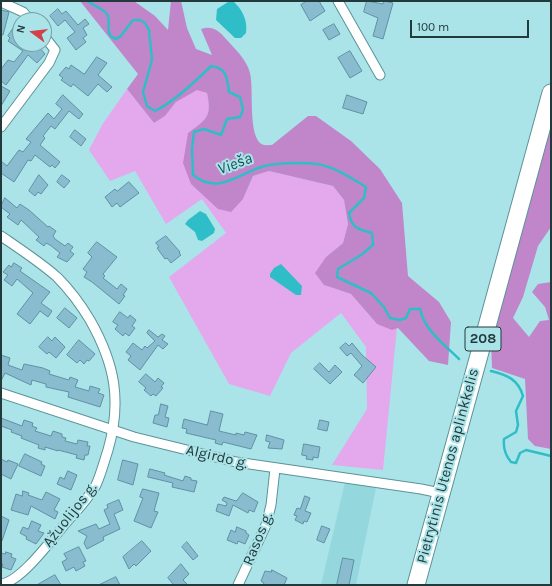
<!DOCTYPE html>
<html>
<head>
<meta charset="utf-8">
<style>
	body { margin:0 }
	#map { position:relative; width:552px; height:586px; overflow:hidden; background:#aae4e9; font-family:Karla,sans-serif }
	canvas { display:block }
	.frame { position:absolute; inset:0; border:2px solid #233a3c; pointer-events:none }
	.north { position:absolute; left:12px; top:12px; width:40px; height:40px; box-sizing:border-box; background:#aae4e9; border:1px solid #74a0a4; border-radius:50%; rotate:285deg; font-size:11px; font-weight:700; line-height:16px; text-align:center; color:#233a3c }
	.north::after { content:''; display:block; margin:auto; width:14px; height:18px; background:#d14149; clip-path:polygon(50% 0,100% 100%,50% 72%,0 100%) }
	.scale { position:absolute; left:410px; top:20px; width:119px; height:18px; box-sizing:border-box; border:2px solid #233a3c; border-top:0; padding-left:5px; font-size:12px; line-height:14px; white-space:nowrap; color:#233a3c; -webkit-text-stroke:3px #aae4e9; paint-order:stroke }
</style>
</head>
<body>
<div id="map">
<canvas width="552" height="586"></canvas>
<div class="frame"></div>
<div class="north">N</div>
<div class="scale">100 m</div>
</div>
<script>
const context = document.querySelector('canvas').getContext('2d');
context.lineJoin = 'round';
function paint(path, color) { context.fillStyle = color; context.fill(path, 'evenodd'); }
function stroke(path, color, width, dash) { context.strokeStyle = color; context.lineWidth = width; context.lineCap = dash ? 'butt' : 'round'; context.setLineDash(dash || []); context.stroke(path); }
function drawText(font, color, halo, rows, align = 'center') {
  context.font = font + ' Karla,sans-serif'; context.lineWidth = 4; context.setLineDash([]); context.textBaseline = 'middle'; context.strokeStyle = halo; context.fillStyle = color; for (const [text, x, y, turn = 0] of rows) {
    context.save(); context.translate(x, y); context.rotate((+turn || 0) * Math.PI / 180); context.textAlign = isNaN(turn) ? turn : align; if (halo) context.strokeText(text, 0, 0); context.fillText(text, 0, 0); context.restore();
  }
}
paint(new Path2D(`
	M345,482l31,6 -20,97h-35z`), '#94d8dd');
paint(new Path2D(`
	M127,89l27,34 11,-7 11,-14 21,-13 10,4c5,24 1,26 -19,40l55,66 10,-23 16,-5 64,15 11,14 4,24 -5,19 -17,14 -2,28 27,9 26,30 20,3 -14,143 -51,-5 35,-56 -1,-62 -25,-34 -50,40 -21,43 -41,-12 -60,-107 57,-44 -24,-34 -36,25 -31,-53 -25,10 -21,-31 13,-25z`), '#e3a9ec');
paint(new Path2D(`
	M80,1h54l21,15 13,14 3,-29h10l6,27 9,21 16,6 -11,-26c12,-4 18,2 26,11 8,9 20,20 23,33 4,17 -2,58 10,70 3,3 7,2 12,2l36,-29h8l35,25 29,28 22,34 6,73 31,26 12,20 -3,43 -19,-4 -31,-33 -6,2 -15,-6 -26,-30 -27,-9 -9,-12 11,-16 17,-14 5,-19 -4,-24 -11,-14 -64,-15 -16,5 -10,23 -12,13 -13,-3 -27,-25 -8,-21 5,-30c19,-14 24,-16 19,-40l-10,-3 -21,12 -11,14 -11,7 -27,-34 11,-15z
	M551,127v100l-13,19 -15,51 -10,21 16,19 11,-16 9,-1 -4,-13 -13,-15 6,-8 13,-2v167l-16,-3 -7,-7 -3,-60 -33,-11 -1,-29z`), '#c086c9');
paint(new Path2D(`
	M233,1c9,8 15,19 13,32l-5,5h-6l-19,-18 1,-11 11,-7z
	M200,211l6,3 9,15 -1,4 -12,8 -4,-1 -3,-8 -10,-8 3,-4z
	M281,264l21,22 -1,9h-5l-26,-18v-3l4,-6z`), '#2fbec8');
stroke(new Path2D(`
	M88,1c5,5 19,9 20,15 3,10 -4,17 7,23l5,-2 13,-17h7l5,3 4,7 3,30 -9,32 4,14 8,5c20,-10 40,-29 56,-45 16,2 16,12 18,26l11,5 3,13 -3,7 -13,2 -6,16 -17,-6 -10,3 -2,17 1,26c25,20 44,0 68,-8 12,-4 42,-5 55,-3 18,2 35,14 50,23l-2,11 -15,15c3,16 9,16 23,20l1,12 -12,10 -23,14 -1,8 34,16 13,14 6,11 10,2 6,-2 4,-9h10c4,21 25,36 39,50
	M491,371c16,4 27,8 32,25l-7,15 2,14 -2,7 -12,7c-1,9 2,17 7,23l5,1 4,-10 6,-3 25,6`), '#2fbec8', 2.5);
const building = new Path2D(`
	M307,1h12l6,10 -15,10 -9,-16z
	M367,1l16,3 1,-3 9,2 -10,36 -10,-3 5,-18 -14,-6z
	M58,9l4,5 4,-3 12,14 7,-6 4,5 -6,4 4,7 -4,3 3,4 -10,8 -9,-12 8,-6 -10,-12 -7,6 -8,-10z
	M1,10l8,2 -6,23h-2z
	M334,24l6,10 -11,6 -6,-10z
	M15,26l5,3v15h16l9,10 -8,9 -9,-8 -22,30 -5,-4v-12l7,-9 6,2 9,-11 -15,-10 2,-3 -2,-2z
	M350,51l12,20 -12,7 -12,-20z
	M97,57l10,6 -9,12 14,12 -5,5 -9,-8 -10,12 -15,-12 -2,3 -10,-7 2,-2 -4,-3 7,-8 3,2 2,-4 13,9z
	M1,86l9,5 -9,15z
	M63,95l20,19 -4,5 -10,-8 -14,18 -4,-3 -8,10 2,2 -5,7 20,17 -5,6 -3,-3 -2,2 -15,-12 -4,6 -3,-1 -14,22 -13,-9v-12l6,5 12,-16 4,2 8,-10 -5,-3 22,-26 6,6 8,-10 -6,-5z
	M347,95l20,7 -4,12 -20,-6z
	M75,130l11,9 -5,7 -11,-9z
	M39,175l9,10 -7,9 -3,-2 -3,4 -6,-5z
	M62,175l8,6 -6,7 -7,-6z
	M129,182l10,11 -19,14 -3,-4 -5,4 -7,-10 10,-8 2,2z
	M5,198l12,10 3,-4 9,6 19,17 1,-1 7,5 -3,5 2,3 10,7 3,-3 5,4 -3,4 4,3 -7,8 -10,-5 3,-4 -10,-8 -4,-2 -2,3 -8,-6 3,-3 -18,-17 -3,5 -11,-8 3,-3 -9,-7z
	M166,236l14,16 -1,1 2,2 -10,8 -4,-5 -2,1 -8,-11 2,-1 -3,-4z
	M97,242l20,15 -14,17 2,2 -2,2 14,11 4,-5 6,5 -4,6 2,1 -6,8 -27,-22 -8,-5 3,-5 -4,-3 9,-12 -4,-4z
	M14,263l8,5 -2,3 30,21 -9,11 11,8 -4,6 -8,-6 -10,13 -13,-10 16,-21 -16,-14 -5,7 -8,-6 4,-5 -5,-3 6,-7 2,2z
	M65,308l12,10 -8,10 -12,-10z
	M120,312l8,6 2,-3 6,5 -4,6 3,2 -6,8 -4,-3 -2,3 -8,-7 3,-4 -5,-3z
	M149,330l9,7 4,-3 3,2 -3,4 6,4 -5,5 -5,-4 -18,25 -12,-10 3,-4 -5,-4 7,-9 9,7 3,-4 2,2 8,-7 -8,-8z
	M48,337l4,4 3,-4 10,10 -9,11 -7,-6 -2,2 -8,-7z
	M79,340l16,14 -6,7 -2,-1 -3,4 -4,-4 -3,3 -10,-8z
	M346,343l3,3 3,-3 10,12 14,12 -13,16 -9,-8 8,-9 -11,-13 -4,3 -7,-8z
	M1,355l9,3 -2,7 14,5 2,-6 19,4 7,3 -1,3 20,6 1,-3 8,3 -3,7 14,4 1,-5 10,3 -2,4 6,2 -4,12 -32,-10 1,-5 -23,-5v-3l-14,-4 -1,5 -26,-12 -4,8z
	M320,363l9,9 6,-7 7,7 -12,12 -16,-15z
	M146,374l9,8 3,-4 6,5 -3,4 2,1 -7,8 -3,-2 -2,2 -7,-6 2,-2 -7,-6z
	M161,404l7,2 -3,11 4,1 -2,9 -14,-4 2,-8h3z
	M211,411l12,3 -4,17 17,4v-2l8,2 1,-3 12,3 -6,14 -28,-7 -1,3 -7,-2 1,-3 -30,-7 1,-4 -5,-1 2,-9 23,6z
	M1,418l21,8 2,-6 9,3 -1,3 5,2 -2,3 16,5 2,-5 9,3v3l4,1 -1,3 12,3 1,-4 10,2 -1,4h3l-2,9h-3l-1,5 -8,-2 1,-3 -19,-5v1l-13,-4v3l-7,-2 1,-3 -18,-7 1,-2 -11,-4 1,-2 -11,-4z
	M320,420l9,2 -2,9 -9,-2z
	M267,435l17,5 -2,9 -14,-1 2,-6 -4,-1z
	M304,444l16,3 -2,11 -5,-1v3l-7,-1 1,-3 -5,-1z
	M25,454l17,8 -1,2 4,2 -4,10 -22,-10z
	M1,459l6,3 1,-2 10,4 -7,15 -10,-5z
	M123,460l15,4 -5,21 -15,-5z
	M150,469l15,4 -1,2 19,6 2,-5 6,2v2l6,1 -3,11 -22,-5 1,-4 -25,-6z
	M68,471l9,4 -6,15 -14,-6 3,-7 4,2z
	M143,489l16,4 -5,18 4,1 -7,16 -17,-7 9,-23 -3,-1z
	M23,491l6,2 -1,2 14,5 4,-8 14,7 -6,11 4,2 -3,7 -24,-13 -3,9 -17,-5 5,-16 6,2z
	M243,493l15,9 -4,10 -5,-2 -1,3 -15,-8 -4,11 -13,-5 2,-7 8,2 1,-3 -5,-3 2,-3 12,4z
	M305,496l5,2 -5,13 6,2 -4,9 -3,-1 -1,3 -8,-4 2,-4 -3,-1 3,-7 3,1z
	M119,500l4,10 -9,4 6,15 -17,8 1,3 -17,9 -3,-6 3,-7 -9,-5 18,-7 3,5 11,-5 -6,-14 4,-2 -1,-3z
	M1,516l8,4 -7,21h-1z
	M32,521l9,4 -3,6 6,2 -8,11 -10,-5 1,-2 -7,-4 3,-6 5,2z
	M322,526l8,3 -6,14 -7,-3z
	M237,527l9,4v2l3,2 -4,9 -7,-3 -1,3 -10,-4 4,-10 4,2z
	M142,541l9,10 -15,15 -2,-2 -5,5 -6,-12z
	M187,542l11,14 -5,4 -11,-13z
	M79,547l7,14 -3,1 2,4 -9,5 -2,-4 -8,4 -4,-9 5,-3 -3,-5z
	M6,552l6,2 -1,3 5,2 -5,11 -9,-3 1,-3 -2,-1v-10l4,1z
	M343,558l11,2 -5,25h-12z
	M181,564l8,10 -6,6 5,5h-14l-6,-7z
	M272,570l15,8 -3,7h-21l1,-2 -3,-2 4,-10 6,1z
	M55,575l6,10h-24z
	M116,577l4,8h-21z`);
paint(building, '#89bcce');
stroke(building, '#5f91a2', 1);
const street = new Path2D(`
	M338,1l42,74
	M1,2l22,10 7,8
	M1,127l48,-64 6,-13 -11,-14
	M1,236c19,13 39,26 56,41 13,13 24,28 33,43 25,44 32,81 18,130 -4,12 -7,24 -12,35 -9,16 -24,30 -36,45 -12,14 -40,52 -59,54
	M1,393l133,44 102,25 185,27 19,4
	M238,585l28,-60 5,-20 4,-36`);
const highway = new Path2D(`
	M416,585l135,-492`);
stroke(street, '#5b9397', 11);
stroke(highway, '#5b9397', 19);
stroke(street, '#fff', 9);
stroke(highway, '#fff', 17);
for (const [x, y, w] of [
	[483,339,36]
]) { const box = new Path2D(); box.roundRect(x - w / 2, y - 12, w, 24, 3); context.fillStyle = '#aae4e9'; context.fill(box); stroke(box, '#233a3c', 1); }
drawText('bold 14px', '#233a3c', null, [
	["208",483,339]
]);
drawText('15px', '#233a3c', '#aae4e9', [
	["Algirdo g.",217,457,13],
	["Pietrytinis Utenos aplinkkelis",448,466,-75],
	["Ąžuolijos g.",70,515,-52],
	["Rasos g.",258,539,-68]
]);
drawText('italic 16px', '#185155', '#aae4e9', [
	["Vieša",235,164,-21]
]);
</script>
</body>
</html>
